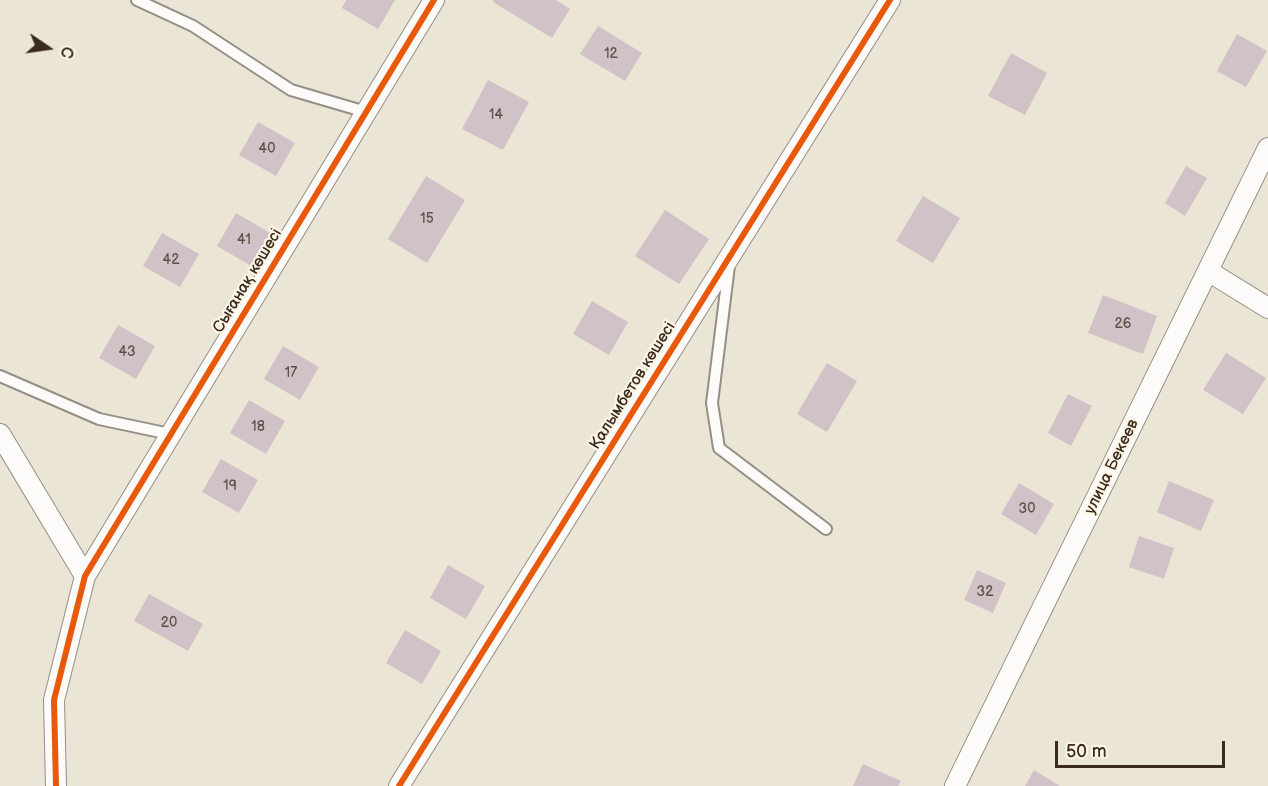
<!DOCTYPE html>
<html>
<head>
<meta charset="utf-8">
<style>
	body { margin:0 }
	#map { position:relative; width:1268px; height:786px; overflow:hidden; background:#ebe5d6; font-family:"Balsamiq Sans",sans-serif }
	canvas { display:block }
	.north { position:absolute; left:18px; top:18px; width:60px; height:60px; -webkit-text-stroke:4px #fcf5e5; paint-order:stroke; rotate:103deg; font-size:16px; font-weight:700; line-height:24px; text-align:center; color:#3b2a1e }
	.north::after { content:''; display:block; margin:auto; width:21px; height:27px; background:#3b2a1e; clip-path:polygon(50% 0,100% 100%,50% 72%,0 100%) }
	.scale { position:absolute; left:1055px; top:741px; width:170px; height:27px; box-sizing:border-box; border:3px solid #3b2a1e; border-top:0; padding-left:8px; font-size:18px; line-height:21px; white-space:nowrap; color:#3b2a1e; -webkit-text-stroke:4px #fcf5e5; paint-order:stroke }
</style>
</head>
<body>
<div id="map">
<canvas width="1268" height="786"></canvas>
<div class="north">С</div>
<div class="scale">50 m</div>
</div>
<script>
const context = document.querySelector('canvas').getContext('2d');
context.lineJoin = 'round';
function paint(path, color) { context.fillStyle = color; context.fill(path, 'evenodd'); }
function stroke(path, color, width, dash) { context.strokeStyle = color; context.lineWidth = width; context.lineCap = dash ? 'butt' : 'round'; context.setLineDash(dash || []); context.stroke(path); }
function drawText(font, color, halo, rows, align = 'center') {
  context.font = font + ' "Balsamiq Sans",sans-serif'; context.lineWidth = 4.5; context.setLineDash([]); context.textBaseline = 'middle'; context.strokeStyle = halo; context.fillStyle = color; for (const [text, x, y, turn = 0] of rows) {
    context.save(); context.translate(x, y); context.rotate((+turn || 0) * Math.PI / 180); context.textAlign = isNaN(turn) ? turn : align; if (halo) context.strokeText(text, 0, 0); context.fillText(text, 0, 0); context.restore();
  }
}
paint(new Path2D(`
	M346,0h49l-17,29 -36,-21z
	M494,0h62l14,9 -18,29 -59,-36z
	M598,26l44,27 -17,28 -45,-27z
	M1237,34l30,17 -21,36 -29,-16z
	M1011,53l36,20 -22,42 -37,-19z
	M488,80l41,22 -26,48 -41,-21z
	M258,122l37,21 -19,33 -37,-21z
	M1186,166l21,12 -22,38 -20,-13z
	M426,176l39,24 -38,63 -39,-24z
	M923,196l37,22 -27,45 -37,-22z
	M665,210l44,29 -30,45 -44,-28z
	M236,213l36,21 -19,33 -36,-21z
	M162,233l37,21 -19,33 -37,-21z
	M1103,295l54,21 -14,38 -55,-21z
	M592,301l36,21 -19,33 -36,-21z
	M118,325l37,21 -19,33 -37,-21z
	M283,346l36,21 -19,33 -36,-21z
	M1226,353l40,25 -23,36 -40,-24z
	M827,363l30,18 -30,51 -30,-18z
	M1068,394l24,12 -21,40 -23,-13z
	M249,400l36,21 -19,33 -36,-21z
	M221,459l37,21 -19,33 -37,-21z
	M1169,481l45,19 -13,31 -44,-19z
	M1019,483l35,21 -18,31 -35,-21z
	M1139,536l35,12 -10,31 -35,-12z
	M448,565l37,21 -19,33 -36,-21z
	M977,570l29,13 -13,30 -29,-13z
	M149,594l54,30 -15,27 -54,-30z
	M405,630l36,21 -19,33 -36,-21z
	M863,764l38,17 -3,5h-45z
	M1034,770l26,16h-35z`), '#d1c2c7');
const service = new Path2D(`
	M137,0l56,26 98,64 75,22
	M729,266l-17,137 7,45 107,81
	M0,376l99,43 71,15`);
const minor = new Path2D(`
	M1208,271l60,37
	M0,434l85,142
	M56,786l-2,-86 31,-124 349,-576
	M399,786l491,-786
	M955,786l313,-638`);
stroke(service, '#948e85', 14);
stroke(minor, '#948e85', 22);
stroke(service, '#fcfbf9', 10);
stroke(minor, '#fcfbf9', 20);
stroke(new Path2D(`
	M56,786l-2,-86 31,-124 349,-576
	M399,786l491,-786`), '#e8590c', 6);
drawText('14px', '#605048', null, [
	["12",611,54],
	["14",496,115],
	["40",267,149],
	["15",427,219],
	["41",244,240],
	["42",171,260],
	["26",1123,324],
	["43",127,352],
	["17",291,373],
	["18",258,427],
	["19",230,486],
	["30",1027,509],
	["32",985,592],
	["20",169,623]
]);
drawText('16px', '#3b2a1e', '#fcf5e5', [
	["Сығанақ көшесі",248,281,-59],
	["Қалымбетов көшесі",633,386,-58],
	["улица Бекеев",1112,467,-64]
]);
</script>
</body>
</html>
